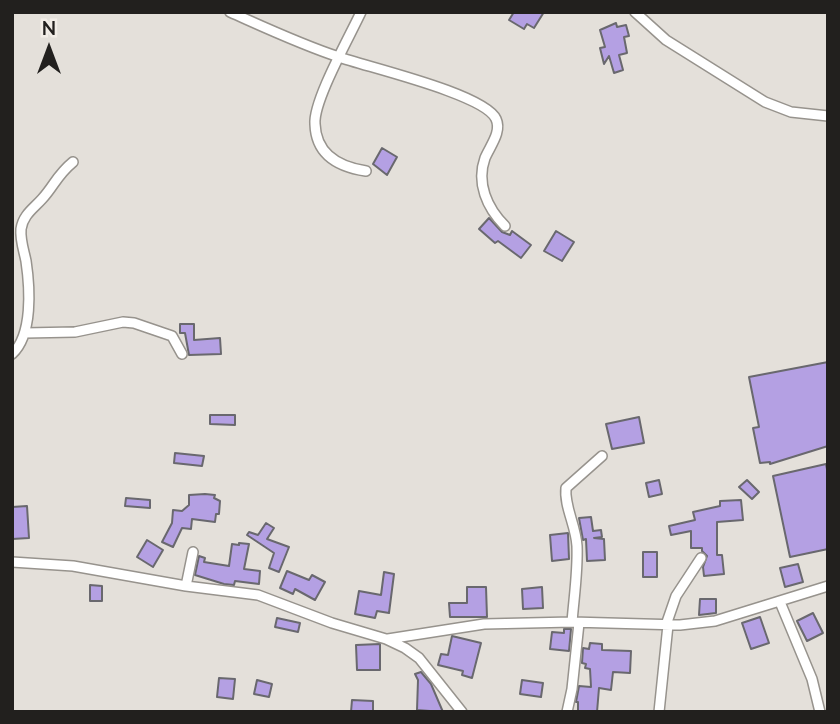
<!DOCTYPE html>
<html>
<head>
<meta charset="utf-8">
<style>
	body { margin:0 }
	#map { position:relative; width:840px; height:724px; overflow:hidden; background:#e4e0da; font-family:Mulish,sans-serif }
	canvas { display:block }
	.frame { position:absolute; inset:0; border:14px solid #22201e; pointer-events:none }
	.north { position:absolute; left:14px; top:14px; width:70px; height:70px; -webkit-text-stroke:5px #f2ede7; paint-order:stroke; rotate:0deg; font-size:19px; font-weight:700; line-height:28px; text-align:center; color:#22201e }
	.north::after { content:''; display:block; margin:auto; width:24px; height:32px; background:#22201e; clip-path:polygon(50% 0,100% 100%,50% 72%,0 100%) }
</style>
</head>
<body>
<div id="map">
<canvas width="840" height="724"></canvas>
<div class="frame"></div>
<div class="north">N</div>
</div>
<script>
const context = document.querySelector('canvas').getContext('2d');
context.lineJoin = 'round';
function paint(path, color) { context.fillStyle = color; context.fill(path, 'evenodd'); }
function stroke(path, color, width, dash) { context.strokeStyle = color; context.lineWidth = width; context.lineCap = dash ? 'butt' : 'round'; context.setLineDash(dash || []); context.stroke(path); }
const building = new Path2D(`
	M514,12h30l-10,16 -7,-4 -3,5 -15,-9z
	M616,23l1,4 9,-2 3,11 -5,1 3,16 -8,2 4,15 -9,3 -5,-17 -5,8 -4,-16 5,-1 -5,-17z
	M382,148l15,9 -10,18 -14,-11z
	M489,218l13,14 8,3 2,-4 19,14 -10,13 -23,-17 -3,2 -16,-14z
	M556,231l18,11 -12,19 -18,-10z
	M180,324h14v16l26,-2 1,16 -32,1 -4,-22h-5z
	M828,362v84l-58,18v-2l-10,1 -7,-35 6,-1 -10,-50z
	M210,415h25v10l-25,-1z
	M639,417l5,26 -32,6 -6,-25z
	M175,453l29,3 -2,10 -28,-3z
	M826,464l2,10v75l-38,8 -17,-81z
	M659,480l3,14 -13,3 -3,-14z
	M747,480l12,12 -7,7 -13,-12z
	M205,494l10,1 -1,3 6,3 -1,13h-3l-1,8 -23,-3 -1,10 -9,-1 -9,19 -11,-5 10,-19 1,-13 9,1 7,-6v-10z
	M126,498l24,2v8l-25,-2z
	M741,500l2,20 -26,2v33h5l2,19 -20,2 -1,-9 4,-11 -5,-5v-3h-11v-17l-20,4 -2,-9 26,-6 -2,-8 27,-6v-5z
	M27,506l2,32 -17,1v-32z
	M591,517l2,14 8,-1 1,7 -8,1 10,1 1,21 -18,1 -1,-22 -3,1 -4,-22z
	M266,523l8,5 -7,11 22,8 -10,25 -10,-4 5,-15 -27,-18 2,-3 9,3z
	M568,533l1,26 -17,2 -2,-26z
	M147,540l16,10 -10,17 -16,-10z
	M239,543l10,1 -5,25 16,2 -1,13 -24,-3 -1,4 -10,-1 -29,-9 4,-19 6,2 -1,4 25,4 3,-22 7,1z
	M643,552h14v25h-14z
	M798,564l5,18 -18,5 -5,-19z
	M287,571l22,9 3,-5 13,7 -10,18 -20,-11 -2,5 -13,-6z
	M384,572l10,2 -5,39 -12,-2 -2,7 -20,-4 4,-23 22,4z
	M90,585l12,1v15h-12z
	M467,587h19l1,30h-37l-1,-14h18z
	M542,587l1,21 -20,1 -1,-20z
	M700,599h16v14l-17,2z
	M813,613l10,20 -16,8 -10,-20z
	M760,617l9,26 -18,6 -9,-26z
	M277,618l23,5 -2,9 -23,-5z
	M564,629h7l-2,22 -19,-2 2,-17 12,1z
	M452,636l29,7 -9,35 -10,-3 1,-4 -25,-6 3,-11 7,1z
	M590,643l12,1v6l29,1 -1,22 -17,-1 -2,18 -12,-2 -2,24 -19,-1v-9h-2l3,-16 12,1 -1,-18 -5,-1 1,-4 -4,-1 1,-15 6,1z
	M380,644v26h-23l-1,-25z
	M421,672l10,12 12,28 -26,-2 1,-30 -3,-6z
	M219,678l16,1 -2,20 -16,-2z
	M257,680l15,4 -3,13 -15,-3z
	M522,680l21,3 -2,14 -21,-3z
	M352,700l21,1v11h-22z`);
paint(building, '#b4a0e3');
stroke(building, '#69686e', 2);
const minor = new Path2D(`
	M230,12c36,16 72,33 109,45 28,10 146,37 157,62 6,13 -6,27 -11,39 -9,25 2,50 20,68
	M361,12c-11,24 -48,89 -46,112 1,31 24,43 51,47
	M635,12l31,28 99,62 26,10 37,4
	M25,333l50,-1 48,-10 11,1 38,13 10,18
	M12,354c21,-19 18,-66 14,-93 -2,-10 -6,-21 -5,-32 2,-14 12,-20 21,-30 12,-13 15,-24 31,-37
	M12,562l61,4 113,20 72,9 74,28 54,16 19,9 14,10 43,54
	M186,586l7,-34
	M780,602l32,77 8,33
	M572,622c2,-25 6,-51 5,-76 -1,-20 -13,-40 -11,-58l36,-32
	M666,625l10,-29 25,-38
	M388,639l96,-15 88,-2 108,3 35,-4 113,-35
	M567,712l5,-23 7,-66
	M659,712l9,-87`);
stroke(minor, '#97938d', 12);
stroke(minor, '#fff', 9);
</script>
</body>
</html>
